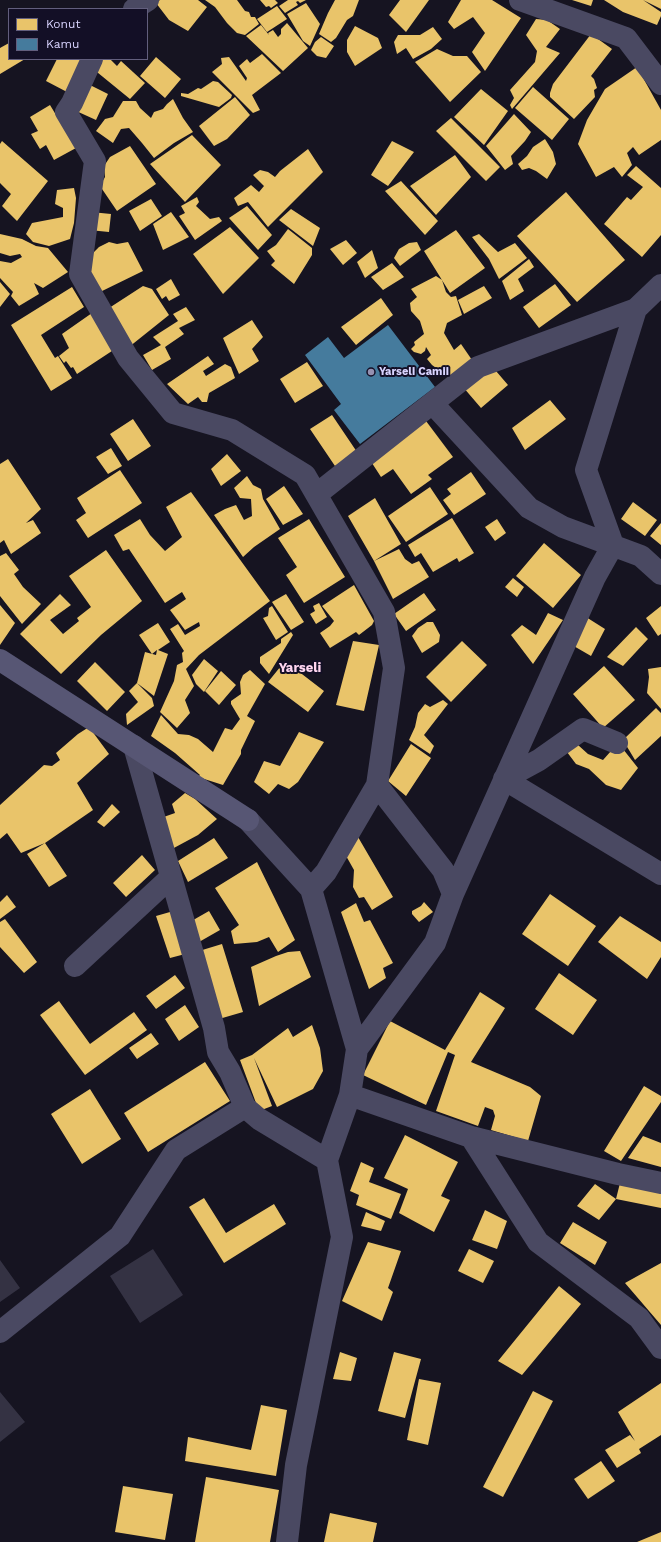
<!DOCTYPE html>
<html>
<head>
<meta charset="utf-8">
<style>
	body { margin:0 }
	#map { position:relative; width:661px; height:1542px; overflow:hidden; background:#161421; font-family:"Work Sans",sans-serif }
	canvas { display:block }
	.legend { position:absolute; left:8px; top:8px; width:140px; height:52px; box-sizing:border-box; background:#130f26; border:1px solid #625e7d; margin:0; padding:5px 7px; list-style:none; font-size:12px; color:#d9d4ff }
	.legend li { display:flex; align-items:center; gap:8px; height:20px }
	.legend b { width:20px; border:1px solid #625e7d }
</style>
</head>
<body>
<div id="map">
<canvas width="661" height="1542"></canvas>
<ul class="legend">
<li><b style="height:11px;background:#e9c46a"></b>Konut</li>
<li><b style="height:11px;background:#457b9d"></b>Kamu</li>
</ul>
</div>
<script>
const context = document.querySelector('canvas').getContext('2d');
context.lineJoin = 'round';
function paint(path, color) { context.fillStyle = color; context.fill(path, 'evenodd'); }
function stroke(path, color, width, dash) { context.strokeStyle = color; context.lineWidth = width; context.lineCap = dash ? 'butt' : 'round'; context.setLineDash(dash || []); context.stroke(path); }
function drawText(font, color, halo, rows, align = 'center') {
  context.font = font + ' "Work Sans",sans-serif'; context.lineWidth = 4; context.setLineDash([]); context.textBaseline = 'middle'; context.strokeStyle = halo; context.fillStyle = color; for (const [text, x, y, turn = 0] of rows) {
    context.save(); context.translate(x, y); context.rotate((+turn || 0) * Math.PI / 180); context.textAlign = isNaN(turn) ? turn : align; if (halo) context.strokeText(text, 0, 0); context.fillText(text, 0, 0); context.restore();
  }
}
paint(new Path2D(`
	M160,0h38l9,7 -19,24 -19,-11 -13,-17z
	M205,0h32l8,11 4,1 2,5h4l4,7 -14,11 -8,-2 -10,-10 -12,-16z
	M260,0h15l3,3 -7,5 -2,-2 -3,1z
	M288,0h18l-6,3 -2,-2 -2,1 2,3 -13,8 -6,-7z
	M335,0h24l-6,16 -6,4 -11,18 -5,4 -12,-8 9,-21z
	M400,0h29l-23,32 -17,-17z
	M461,0h31l29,18 -36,53 -13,-19 13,-19 -12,-16 -19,12 -6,-7z
	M572,0h21l-2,6z
	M604,0h39l18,12v4l-4,9 -34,-13z
	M643,0h18v9z
	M306,3l14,21 -10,22 -7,-5 -16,-27z
	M277,6l10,13 -20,13 -10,-13z
	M536,19l11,1 13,9 -14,18 14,6 -48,56 -2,-4 4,-7 -4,-8 25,-28 2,-11 -11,-16z
	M287,23l21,25 -25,23 -37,-35 15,-11 8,10 -1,-2 5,-3 5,7 3,-3v-5z
	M355,26l23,12 4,10 -27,18 -8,-14v-12z
	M433,27l9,12 -11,10 -18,10 -7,-11 -9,6 -3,-12 4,-7h22z
	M591,34l21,15 -21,27 3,3 3,9 -3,2 1,7 -21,22 -24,-22v-4l3,-9z
	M321,37l13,9 -8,12 -9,-2 -6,-6 4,-8z
	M9,43v16h16l-25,15v-26z
	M437,49l16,7h14l14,16 -31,30 -35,-40z
	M262,54l19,19 -29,22 8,15 -7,3 -41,-41 10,-8 -1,-6 8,-1 17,24 1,-3 -8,-12 8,-7 3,4z
	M156,57l25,22 -16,19 -25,-22z
	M57,59h28l-18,33 -21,-11z
	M101,59h9l7,7 4,-5 24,22 -15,16 -38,-31z
	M637,67l24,43v30l-22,15 -6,-8 -6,6 5,12 -10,12 -8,-10 -18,10 -18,-33 9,-24 18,-31z
	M213,81l5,1 14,13 -1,3 -12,9 -38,-11v-3l7,1 10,-6 3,1z
	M86,83l22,11 -12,26 -22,-10z
	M533,87l36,32 -17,21 -37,-32z
	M481,89l27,22 -24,34 -30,-28z
	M235,97l15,18 -23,24 -13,7 -15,-20z
	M173,99l10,19 10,14 -19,11 -20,15 -12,-15 -13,-15 -8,1 -8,14 -17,-12 9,-12 8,-2 10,-16h13l4,7 11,10 3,-6 9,-3 4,-5z
	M50,105l26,43 -22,12 -8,-15 -6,4 -9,-15 7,-3 -8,-14z
	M514,114l17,18 -6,9 -14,15 2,8 -8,6 -19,-24z
	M451,118l49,49 -14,14 -50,-50z
	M192,135l29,30 -36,37 -35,-38z
	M545,139l8,13 3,12 -9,15 -11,-8 -7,-3 -7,2 -4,-6 9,-8 6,-9z
	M2,141l46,40 -31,40 -15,-15 9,-12 -11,-11v-39z
	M392,141l22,11 -26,34 -17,-11z
	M130,146l26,38 -39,27 -17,-25 5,-9 -1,-11 6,-9z
	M308,149l15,23 -55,55 -20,-25 -10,4 -4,-8 17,-13 8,7 5,-6 -11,-11 7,-5 8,2 7,5 5,-6z
	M455,155l16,22 -35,38 -26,-29z
	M636,166l25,22v47l-19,22 -38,-33 23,-27 4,3 12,-13 -16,-12z
	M401,181l37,40 -13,14 -40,-44z
	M74,188l2,10 -2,25 -4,16 -21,7 -16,-4 -7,-8 6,-11 31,-6v-9l-8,-4 2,-14z
	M566,192l59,68 -48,42 -60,-66z
	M197,197l2,5 -3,4 14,13 9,-2 3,4 -27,19 -16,-24 6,-3 -4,-7z
	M151,199l11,17 -22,15 -11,-20z
	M247,206l25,29 -14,15 -29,-32z
	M291,209l29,19 -7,18 -34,-26z
	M91,212l20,2 -2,18 -20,-2z
	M171,212l18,25 -26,13 -10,-26z
	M230,227l29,31 -36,36 -30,-40z
	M288,229l24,19v7l-18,29 -23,-19 4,-4 -8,-10 9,-6z
	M456,230l29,38 -35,25 -26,-42z
	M0,234l22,5 14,7 12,2 20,24 -25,16 -9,-5 5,11 -20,12 -8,-10 2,-4 -13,-14v-17l11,2 11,-6 -2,-3 -10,2 -10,-3z
	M479,234l19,18 17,-9 12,15 -28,21 -10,-20 -17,-22z
	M346,240l11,13 -14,12 -13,-16z
	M109,242l8,2 11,-2 15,29 -45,22 -13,-32 14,-14z
	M417,242l4,8 -21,16 -6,-8 5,-9 10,-6z
	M372,250l6,18 -13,10 -8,-16z
	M529,259l5,8 -16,12 6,12 -14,9 -8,-19z
	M392,263l12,14 -21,13 -12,-13z
	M436,276l6,4 4,12 5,5 5,-1 6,19 -15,8 -3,10 10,17 7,-6 11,16 -22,18 -18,-13 -5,-6 4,-4 -5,-8 -1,4 -4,3 -7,-2 -3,-3 4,-4 -1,-3 10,-8 -4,-13 -9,-10 -1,-8 7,-6 -6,-8z
	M171,279l9,16 -11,6 -3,-5 -4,3 -6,-10z
	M0,282l10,12 -10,13z
	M555,284l16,21 -32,23 -16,-21z
	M143,286l9,3 17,26 -40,32 -23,-37z
	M484,286l8,12 -28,16 -6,-14z
	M72,287l12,20 -43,28 14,23 3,-2 14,22 -21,13 -40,-66z
	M381,298l12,17 -37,30 -15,-18z
	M186,307l9,13 -16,8 5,6 -19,13 6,12 -19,11 -9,-15 18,-10 -8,-8 25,-16 -5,-7z
	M92,313l23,36 -38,25 -4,-7 -2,1 -5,-7 -2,2 -5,-7 10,-8 -7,-14z
	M252,320l11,17 -11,12 7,12 -20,13 -16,-36z
	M208,356l6,8 -11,7 3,5 19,-12 6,3 4,11 -26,15 -2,9h-5l-4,-5 -10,7 -21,-20z
	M307,362l16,24 -28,17 -15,-24z
	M490,364l18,21 -27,23 -18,-21z
	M550,400l16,19 -41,31 -13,-22z
	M332,415l25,37 -22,14 -25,-37z
	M133,419l18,27 -23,15 -18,-27z
	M426,421l27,36 -25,18 4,4 -21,15 -18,-25 -12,8 -11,-17z
	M111,448l11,18 -14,8 -12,-17z
	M227,454l14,17 -20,15 -10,-17z
	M8,459l33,50 -15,14 7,-3 8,13 -30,21 -7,-14 -4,3v-79z
	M120,470l22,33 -54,35 -12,-18 10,-7 -9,-15z
	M471,472l15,22 -32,21 -11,-15 8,-6 -4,-5z
	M247,476l6,9 8,4 2,10 17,30 -26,18 -11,10 -29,-42 11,-6 11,-4 8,15 8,-4 -1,-17 -11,-1 -6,-10z
	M284,486l19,28 -20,11 -17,-26z
	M430,487l18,27 -42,28 -18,-26z
	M191,492l79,109 -71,54 -13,14 8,17 -9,14 5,13 -13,15 -17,-16 14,-31 3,-16 6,-3 -1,-9 2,-2 -14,-22 8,-5 7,11 15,-9 -1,-4 -14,8 -15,-20 16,-11 -4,-7 -17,11 -36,-54 -6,2 -9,-16 26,-16 10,16 15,16 17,-14 -16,-30z
	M375,498l26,46 -27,17 -26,-45z
	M633,502l24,18 -12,16 -24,-17z
	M452,518l22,35 -15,9 -2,-4 -24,14 -12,-19 -6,4 -7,-12z
	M309,519l36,58 -41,26 -18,-28 11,-8 -19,-29z
	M497,519l9,14 -11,8 -10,-14z
	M661,523v22l-11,-9z
	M544,543l37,32 -28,33 -37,-32z
	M399,549l6,10 7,5 7,-3 10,16 -36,22 -19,-38z
	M106,550l36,51 -41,34 -40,39 -41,-40 40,-40 11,11 -21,15 13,14 16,-13 -2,-3 14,-11 -22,-31z
	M6,553l13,17 -5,4 9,13 18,17 -19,20 -22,-28v-40z
	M513,578l11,9 -7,10 -12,-10z
	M354,585l20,36 -2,4 -13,10 -3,-3 -26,16 -10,-15 10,-7 4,-5 -12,-15z
	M424,593l12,17 -30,21 -12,-17z
	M286,594l18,28 -13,8 -19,-28z
	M319,603l8,14 -11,7 -6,-10 5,-3 -2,-5z
	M0,605l15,18 -15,22z
	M272,606l16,26 -12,8 -13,-22 5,-2 1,-8z
	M661,606v28l-3,2 -12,-18z
	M548,613l15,7 -30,44 -22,-29 11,-10 14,10z
	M586,617l19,12 -14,27 -19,-11z
	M427,622h6l7,13 -1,7 -17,11 -10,-17 6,-8z
	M158,623l12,19 -12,8 10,4 -14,42 -17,-13 15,15 2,8 -27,19 -1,-11 12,-12 -9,-11 8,-8 8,-31 11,3 1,-5 -5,4 -13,-19z
	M636,627l12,12 -25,27 -16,-9z
	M291,632l2,3 -24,39 -9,-11v-6l21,-14v-4z
	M353,641l26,4 -15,66 -28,-6z
	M462,641l25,24 -36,37 -25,-25z
	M204,659l14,12 -14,21 -8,-8 -4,-9z
	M285,661l39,30 -16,21 -40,-30z
	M95,662l30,30 -18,19 -30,-30z
	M604,666l31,34 -32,28 -30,-34z
	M661,667v42l-14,-16 2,-16 -1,-8z
	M250,670l15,14 -18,32 8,5 -14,29v4l-18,31 -25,-8 2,-2 -25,-22 -24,-17 10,-21 17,19 11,1 9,4 15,13 12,-24 7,2 8,-11 -9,-15v-3l10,-7 -1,-12 3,-7z
	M221,671l15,14 -17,20 -14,-14z
	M443,700l5,4 -24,31 10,11 -4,8 -21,-14 6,-13 3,-14 7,-9 5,3z
	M656,708l5,5v23l-26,24 -12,-20z
	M89,727l20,27 -32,29 16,27 -48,33 -24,10 -14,-20 -7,6v-34l44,-40 8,1 8,-6 -4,-7 22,-19z
	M299,732l25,10 -26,40 -9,7 -11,-5 -9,10 -15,-12 10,-21 16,5z
	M411,744l20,14 -25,38 -18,-15z
	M578,745l10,9 15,6 8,-9 12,-2 15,19 -17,22 -15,-5 -17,-16 -13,-5 -9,-12z
	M185,793l10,6 22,20 -19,16 -26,14 -14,-30 17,-6 -3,-9z
	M112,804l8,8 -16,15 -7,-5z
	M358,837l35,60 -21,13 -8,-13 -5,1 -6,-11 1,-17 -9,-16z
	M214,838l14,20 -40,24 -10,-21z
	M45,843l22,33 -18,11 -22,-33z
	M142,855l13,15 -29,27 -13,-14z
	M257,862l38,78 -17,12 -9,-15 -12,5 -23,2 -3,-13 8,-6 -24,-37z
	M550,894l46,32 -28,40 -46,-32z
	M7,895l9,12 -16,12v-17z
	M424,902l9,10 -14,10 -7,-8v-3l9,-5z
	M356,903l8,19 6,-2 23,43 -10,5 3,10 -17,11 -28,-77z
	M177,910l12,43 -19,5 -14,-42z
	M209,911l11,19 -21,12 -11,-19z
	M620,916l41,26v15l-14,22 -49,-37z
	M5,919l32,43 -13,11 -24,-26v-25z
	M222,944l21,68 -24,7 -20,-68z
	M300,951l11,26 -52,29 -8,-39 25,-11 12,-4z
	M559,973l38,27 -24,35 -38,-26z
	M175,975l10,13 -29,21 -10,-13z
	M480,992l25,16 -34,54 59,25 11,9 -13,45 -37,-11 4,-14 -2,-6 -8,-3 -7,19 -42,-15 19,-56 -7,-3 -22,53 -63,-30 27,-54 55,29z
	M59,1001l31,43 44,-32 13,18 -62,45 -45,-60z
	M185,1005l14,22 -20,14 -14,-22z
	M312,1025l8,23 3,23 -10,18 -36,18 -23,-49 18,48 -13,5 -19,-51 12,-5 36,-27 5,9z
	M151,1033l8,11 -22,15 -8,-11z
	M205,1062l25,39 -82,51 -24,-39z
	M644,1086l17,10v6l-40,59 -17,-10z
	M90,1089l31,50 -39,25 -31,-50z
	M405,1135l53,27 -17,34 9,4 -16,32 -35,-19 9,-24 -24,-11z
	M643,1136l18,7v24l-33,-9z
	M361,1162l13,6 -5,14 32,12 -10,25 -35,-14 3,-10 -9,-4z
	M620,1183l41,7v18l-45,-9z
	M595,1184l21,15 -17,21 -22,-14z
	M204,1198l22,35 48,-29 12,20 -62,39 -35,-56z
	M485,1210l22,11 -10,28 -25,-9z
	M366,1212l19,9 -4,10 -20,-5z
	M573,1222l34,20 -12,23 -35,-22z
	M368,1242l33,9 -13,37 5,4 -11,29 -40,-20z
	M469,1249l25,12 -11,22 -25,-12z
	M661,1263v62l-36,-42z
	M559,1286l22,18 -59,71 -24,-14z
	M340,1352l17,6 -6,23 -18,-2z
	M394,1352l27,7 -16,59 -27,-7z
	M419,1379l22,4 -13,62 -21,-5z
	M661,1383v52l-22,14 2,4 -24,15 -12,-18 25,-15 5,6 -17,-29z
	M533,1391l20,10 -50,96 -20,-10z
	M261,1405l26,5 -11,66 -91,-15 3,-24 63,13z
	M601,1461l14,20 -27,18 -14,-20z
	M206,1477l73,13 -9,52h-75z
	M123,1486l50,8 -8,46 -50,-8z
	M330,1513l47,10 -4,19h-49z
	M661,1532v10h-24z`), '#e9c46a');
paint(new Path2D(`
	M388,325l47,62 -75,57 -26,-34 7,-6 -36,-49 23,-18 16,21z`), '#457b9d');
paint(new Path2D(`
	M153,1249l30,46 -43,28 -30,-47z
	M0,1260l20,28 -20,14z
	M0,1392l25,30 -25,20z`), '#343243');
stroke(new Path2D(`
	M520,0l106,38 35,46
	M134,9l14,-9
	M92,59l-20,44 -6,9 29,49 -15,113 48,84 45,55 59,17 73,45 79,137 10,56 -17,117 -51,87 -15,17
	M432,403l97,105 34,19 78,29 20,18
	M317,494l161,-127 158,-58
	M134,746l80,282 4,24 12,20 15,35 14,12 68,41
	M504,779l157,95
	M504,779l35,-19 44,-31 34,14
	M377,785l66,85 10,24
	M248,820l63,69 46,160 -7,46 -23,65 15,77 -46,228 -9,77
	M75,966l96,-89
	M357,1049l78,-106 18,-49 142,-317 18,-32 -27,-75 50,-161 25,-24
	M350,1095l121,42 147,37 43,9
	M471,1137l67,105 101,76 22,30
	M0,1332l120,-96 56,-86 69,-43`), '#4a4962', 22);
stroke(new Path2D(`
	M0,660l248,160`), '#575674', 22);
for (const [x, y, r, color] of [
	[371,372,4,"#9591b1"]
]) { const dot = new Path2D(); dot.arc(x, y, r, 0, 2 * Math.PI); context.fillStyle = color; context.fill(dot); stroke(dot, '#130f26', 1.5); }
drawText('bold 11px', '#d9d4ff', '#130f26', [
	["Yarseli Camii",379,372]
], 'left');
drawText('bold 13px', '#ffd6f0', '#130f26', [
	["Yarseli",300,668]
]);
</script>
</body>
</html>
